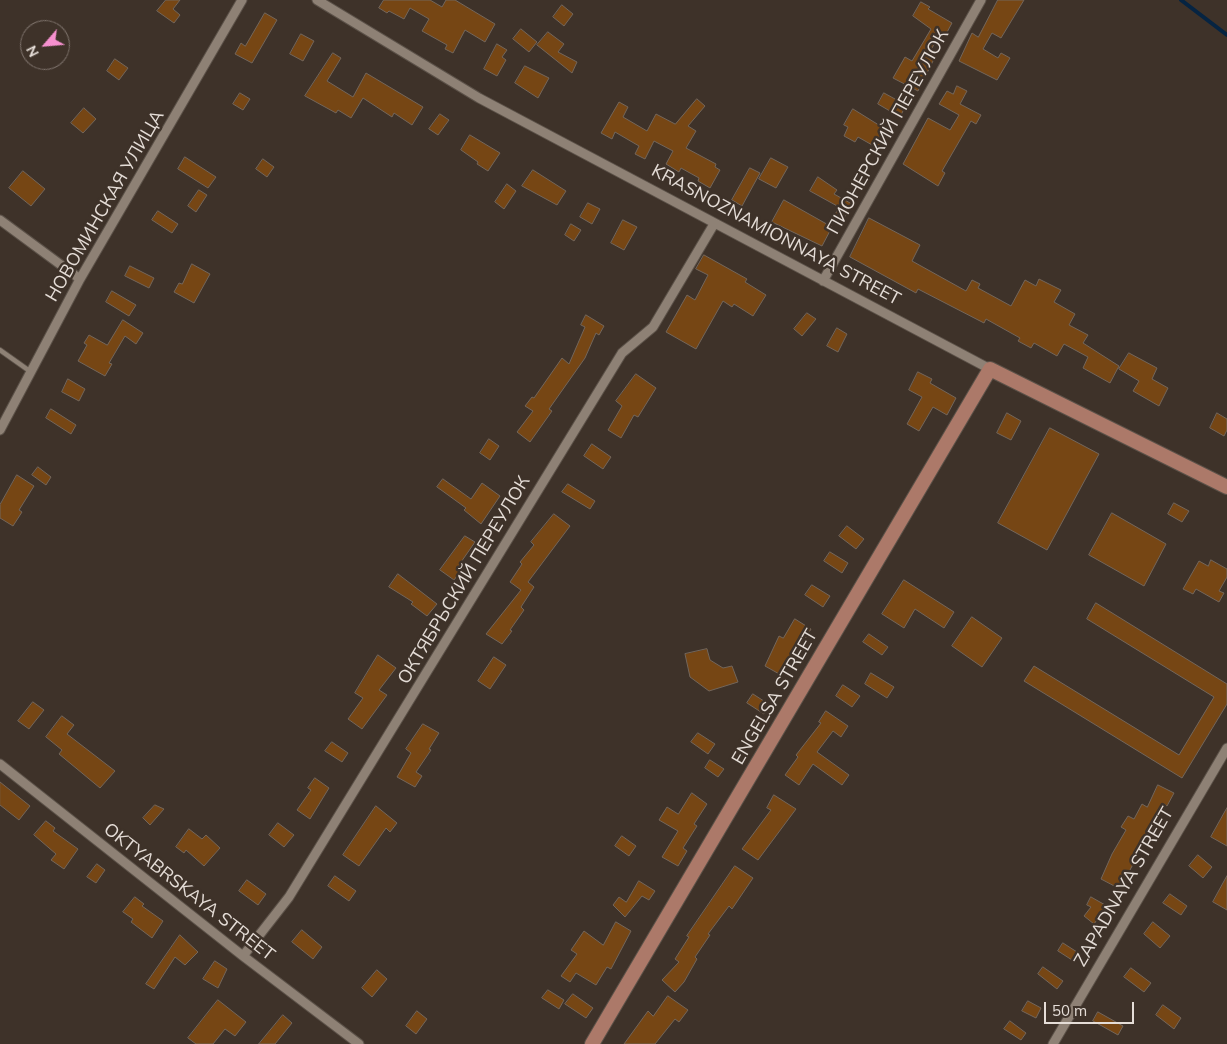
<!DOCTYPE html>
<html>
<head>
<meta charset="utf-8">
<style>
	body { margin:0 }
	#map { position:relative; width:1227px; height:1044px; overflow:hidden; background:#3e3229; font-family:Mulish,sans-serif }
	canvas { display:block }
	.north { position:absolute; left:20px; top:20px; width:50px; height:50px; box-sizing:border-box; background:#3e3229; border:1px solid #81766f; border-radius:50%; rotate:243deg; font-size:14px; font-weight:700; line-height:20px; text-align:center; color:#e5ddd7 }
	.north::after { content:''; display:block; margin:auto; width:18px; height:22px; background:#f690cf; clip-path:polygon(50% 0,100% 100%,50% 72%,0 100%) }
	.scale { position:absolute; left:1044px; top:1002px; width:90px; height:22px; box-sizing:border-box; border:2px solid #e5ddd7; border-top:0; padding-left:6px; font-size:15px; line-height:18px; white-space:nowrap; color:#e5ddd7; -webkit-text-stroke:4px #3e3229; paint-order:stroke }
</style>
</head>
<body>
<div id="map">
<canvas width="1227" height="1044"></canvas>
<div class="north">N</div>
<div class="scale">50 m</div>
</div>
<script>
const context = document.querySelector('canvas').getContext('2d');
context.lineJoin = 'round';
function stroke(path, color, width, dash) { context.strokeStyle = color; context.lineWidth = width; context.lineCap = dash ? 'butt' : 'round'; context.setLineDash(dash || []); context.stroke(path); }
function paint(path, color) { context.fillStyle = color; context.fill(path, 'evenodd'); }
function drawText(font, color, halo, rows, align = 'center') {
  context.font = font + ' Mulish,sans-serif'; context.lineWidth = 5; context.setLineDash([]); context.textBaseline = 'middle'; context.strokeStyle = halo; context.fillStyle = color; for (const [text, x, y, turn = 0] of rows) {
    context.save(); context.translate(x, y); context.rotate((+turn || 0) * Math.PI / 180); context.textAlign = isNaN(turn) ? turn : align; if (halo) context.strokeText(text, 0, 0); context.fillText(text, 0, 0); context.restore();
  }
}
stroke(new Path2D(`
	M1181,0l46,35`), '#062442', 4);
const building = new Path2D(`
	M166,0h14l-7,9 7,6 -6,8 -17,-12z
	M384,0h46l12,7 4,-7h9l40,24 -10,18 -20,-12 -12,23 -8,-4 2,-4 -25,-14 7,-12 -19,-11 -6,11 -15,-8 -2,2 -8,-5z
	M998,0h26l-23,38 -9,-5 -9,16 15,9 3,-5 9,5 -13,22 -38,-19 13,-28 6,4z
	M921,2l9,5 -2,2 24,14 -7,13 -5,-2 -12,21 6,4 -16,32 -25,-13 12,-21 7,4 19,-32 -18,-13z
	M562,5l11,9 -9,12 -11,-9z
	M265,13l12,7 -25,43 -17,-9 6,-11 4,3z
	M521,29l16,13 -8,10 -16,-13z
	M548,32l16,12 -6,8 19,10 -5,11 -35,-28z
	M301,34l13,7 -11,20 -13,-7z
	M497,44l10,6 -5,7 4,3 -9,16 -13,-7z
	M333,53l8,5 -14,23 26,16 13,-24 57,34 -11,18 -18,-12 -2,4 -29,-19 -12,20 -13,-8 -2,3 -31,-17z
	M115,59l13,9 -9,12 -12,-9z
	M525,66l24,12 -11,20 -23,-15z
	M957,86l10,5 -7,13 21,11 -5,9 -5,-3 -29,50 3,2 -7,13 -35,-22 25,-46 22,12 9,-15 -20,-11 8,-13 6,3z
	M240,93l10,6 -7,11 -10,-6z
	M884,93l22,12 -6,12 -22,-13z
	M697,99l8,7 -17,20 8,5 -10,17 30,16 -1,3 5,3 -10,18 -12,-7 1,-3 -18,-10 -2,4 -13,-8 7,-13 -19,-10 -9,18 -10,-5 4,-8 -24,-14 -3,7 -11,-6 18,-31 9,5 -5,10 24,14 9,-17 19,10z
	M84,108l12,11 -13,14 -12,-10z
	M853,109l29,18 -3,5 9,5 -7,13 -23,-13 -3,5 -11,-6 4,-9 -4,-2z
	M440,114l9,6 -11,15 -9,-6z
	M470,135l30,18 -12,18 -11,-7 1,-2 -17,-12z
	M185,157l31,20 -8,11 -30,-19z
	M771,158l17,9 -12,21 -17,-9z
	M263,159l11,8 -7,10 -11,-8z
	M750,168l10,5 -18,33 -10,-6z
	M533,170l33,21 -9,14 -35,-19z
	M23,171l22,18 -14,17 -22,-18z
	M818,177l19,13 -3,4 18,10 -12,21 -8,-5 7,-13 -29,-16z
	M507,184l9,7 -12,18 -9,-7z
	M199,190l8,5 -11,17 -8,-6z
	M784,200l48,27 -10,19 -50,-24z
	M588,203l12,6 -8,15 -12,-7z
	M158,211l20,13 -6,9 -20,-13z
	M869,218l51,27 -8,16 54,30 6,-11 8,4 -2,4 33,18 14,-26 11,6 3,-7 22,11 -7,12 21,12 -6,11 19,10 -5,8 36,23 -9,17 -27,-15 5,-11 -24,-13 -7,12 -23,-13 -3,5 -13,-7 2,-3 -34,-19 -2,4 -66,-34 -2,4 -66,-36z
	M623,220l14,7 -13,23 -13,-7z
	M571,224l10,6 -7,11 -9,-6z
	M704,255l43,24 -2,3 21,13 -13,21 -19,-12 -2,3 -9,-6 -27,48 -30,-17 21,-37 8,5 13,-25 -12,-6z
	M192,264l18,10 -16,29 -20,-11 5,-9 3,1z
	M130,266l24,12 -5,10 -24,-12z
	M112,291l24,14 -7,11 -23,-14z
	M807,313l9,6 -14,17 -8,-7z
	M586,315l18,11 -5,9 -3,-2 -11,25 -36,51 3,2 -22,31 -13,-10 16,-21 -8,-5 7,-9 2,1 28,-40 7,6 16,-37 -4,-2z
	M123,320l20,13 -7,11 -11,-8 -16,27 3,1 -7,12 -27,-15 9,-16 -3,-2 5,-8 18,10z
	M837,328l10,6 -9,18 -11,-6z
	M1129,353l28,15 -5,11 16,9 -9,18 -26,-15 6,-10 -20,-12z
	M918,372l14,7 -2,4 26,15 -9,17 -14,-8 -14,24 -12,-7 15,-27 -13,-7z
	M636,374l20,14 -18,29 -4,-2 -13,23 -13,-8 14,-24 -6,-5z
	M68,379l17,10 -6,12 -17,-9z
	M51,409l25,16 -5,9 -25,-16z
	M1007,413l14,8 -10,19 -14,-7z
	M1217,413l10,6v11l-3,6 -14,-8z
	M1050,428l49,26 -52,96 -49,-27z
	M489,439l10,7 -9,14 -10,-7z
	M592,444l19,13 -8,12 -19,-13z
	M38,467l13,10 -5,8 -14,-10z
	M17,475l17,11 -15,24 3,2 -9,14 -13,-8v-13z
	M443,479l28,20 11,-16 18,13 -19,28 -17,-14 2,-2 -29,-21z
	M568,484l27,17 -5,8 -28,-17z
	M1174,503l15,8 -7,11 -14,-8z
	M1112,513l54,31 -22,42 -55,-31z
	M554,514l16,12 -42,56 6,5 -13,20 3,3 -14,20 2,1 -10,13 -16,-10 35,-44 -11,-8 12,-18 -2,-2 14,-17 -3,-3z
	M847,526l17,13 -8,10 -17,-13z
	M465,536l10,6 -16,23 4,3 -9,12 -14,-10z
	M830,552l18,11 -6,10 -18,-12z
	M1211,560l16,9v8l-8,14 5,2 -5,9 -23,-13 -3,5 -10,-5 16,-28 9,5z
	M398,574l39,30 -10,12 -16,-12 2,-2 -24,-15z
	M904,580l50,32 -10,16 -29,-19 -11,19 -22,-14z
	M812,585l18,11 -7,11 -18,-12z
	M1096,603l131,81v20l-45,74 -158,-97 10,-15 145,89 35,-58 -127,-78z
	M972,617l30,21 -20,29 -30,-21z
	M795,619l16,10 -17,28 -2,-2 -11,20 -16,-9 14,-30 4,2z
	M869,634l19,13 -6,8 -19,-13z
	M707,649l3,11 13,8 9,-2 6,16 -29,9 -19,-14 -5,-23z
	M378,655l18,13 -17,22 8,5 -25,34 -14,-10 15,-21 -8,-5z
	M494,657l12,8 -16,24 -12,-8z
	M871,673l23,14 -7,11 -22,-14z
	M843,685l17,11 -8,11 -16,-11z
	M753,694l17,11 -6,9 -17,-11z
	M33,702l11,8 -15,19 -11,-8z
	M826,711l22,15 -7,11 -8,-6 -16,21 32,23 -7,10 -29,-21 -14,21 -14,-10 13,-18 -2,-2 25,-32 -2,-1z
	M62,716l12,9 -7,9 48,37 -15,17 -41,-34 3,-4 -16,-13z
	M423,724l16,9 -10,16 2,1 -15,22 6,4 -7,11 -18,-10 14,-24 -5,-4z
	M698,733l17,11 -7,10 -17,-12z
	M332,742l16,11 -6,9 -17,-11z
	M710,760l14,9 -6,8 -13,-9z
	M315,778l14,10 -19,31 -13,-9 14,-20 -3,-2z
	M0,782l30,24 -11,14 -19,-15z
	M1158,785l16,8 -7,13 -3,-2 -16,24 3,2 -31,59 -19,-10 11,-25 14,-24 -5,-3 7,-11 6,3 8,-15 5,3z
	M692,793l15,11 -13,20 3,2 -14,22 4,3 -9,15 -16,-9 16,-26 -19,-11 8,-13 11,7z
	M774,795l22,14 -38,51 -16,-11 29,-39 -4,-2z
	M155,805l9,4 -14,16 -7,-7z
	M376,806l21,17 -7,9 -4,-4 -27,38 -16,-11z
	M1227,808v38l-16,-9z
	M46,821l9,7 -2,3 25,18 -14,20 -13,-9 5,-6 -22,-19z
	M278,823l16,12 -10,12 -15,-12z
	M189,829l13,10 4,-4 14,13 -16,18 -18,-16 -2,3 -8,-6z
	M622,836l14,10 -7,10 -14,-10z
	M1198,855l14,12 -9,11 -14,-12z
	M97,864l8,6 -9,13 -9,-6z
	M735,866l18,12 -21,31 -3,-3 -21,28 2,1 -15,22 2,2 -13,23 -9,10 -13,-12 17,-18 -4,-3 14,-22 -2,-1z
	M335,876l21,15 -7,10 -21,-15z
	M1227,876v34l-14,-8z
	M247,880l19,14 -8,11 -19,-14z
	M639,881l16,10 -6,9 -7,-4 -17,21 -12,-12 6,-8 7,5z
	M1170,894l17,12 -6,9 -18,-12z
	M135,897l9,7 -2,2 21,15 -11,17 -21,-16 2,-3 -10,-7z
	M1091,897l16,9 -13,18 -10,-8 7,-9 -4,-2z
	M616,922l15,9 -20,38 -4,-2 -11,18 -20,-12 -6,9 -9,-6 16,-22 -6,-4 13,-19 19,14z
	M1153,922l17,14 -10,12 -16,-14z
	M302,930l20,17 -9,12 -21,-17z
	M180,935l18,17 -13,13 -10,-8 -21,32 -8,-5z
	M1063,943l14,9 -5,8 -14,-9z
	M215,961l12,8 -9,19 -15,-9z
	M1043,967l20,14 -6,8 -19,-15z
	M1131,968l20,15 -7,9 -20,-15z
	M377,970l10,9 -15,18 -10,-9z
	M548,990l16,10 -5,9 -17,-11z
	M573,994l20,14 -7,10 -21,-14z
	M668,996l20,14 -9,12 -4,-3 -20,25h-31l24,-33 5,5z
	M218,1000l28,22 -11,14 -10,-7 -12,15h-17l-8,-6z
	M1028,1001l13,7 -5,10 -14,-7z
	M1163,1005l18,13 -7,11 -18,-14z
	M417,1011l10,8 -11,15 -10,-8z
	M1098,1012l25,14 -5,9 -25,-14z
	M283,1015l9,8 -17,21h-16z
	M1010,1021l16,12 -5,7 -17,-11z`);
paint(building, '#764614');
stroke(building, '#73665b', 1);
const service = new Path2D(`
	M0,350l31,22`);
const minor = new Path2D(`
	M317,0l162,98 511,271
	M0,220l80,59
	M823,281l158,-281
	M0,430l80,-151 162,-279
	M0,764l243,192 116,88
	M243,956l46,-59 333,-544 31,-26 61,-103
	M1053,1044l174,-296`);
const secondary = new Path2D(`
	M592,1044l398,-675 237,118`);
stroke(service, '#5b5148', 6);
stroke(minor, '#5b5148', 11);
stroke(secondary, '#5b5148', 16);
stroke(service, '#8e8175', 4.5);
stroke(minor, '#8e8175', 9);
stroke(secondary, '#ac7969', 14);
drawText('18px', '#e5ddd7', '#3e3229', [
	["ПИОНЕРСКИЙ ПЕРЕУЛОК",888,132,-61],
	["НОВОМИНСКАЯ УЛИЦА",105,206,-60],
	["KRASNOZNAMIONNAYA STREET",776,235,28],
	["ОКТЯБРЬСКИЙ ПЕРЕУЛОК",464,580,-59],
	["ENGELSA STREET",775,697,-60],
	["ZAPADNAYA STREET",1124,887,-60],
	["OKTYABRSKAYA STREET",189,892,38]
]);
</script>
</body>
</html>
